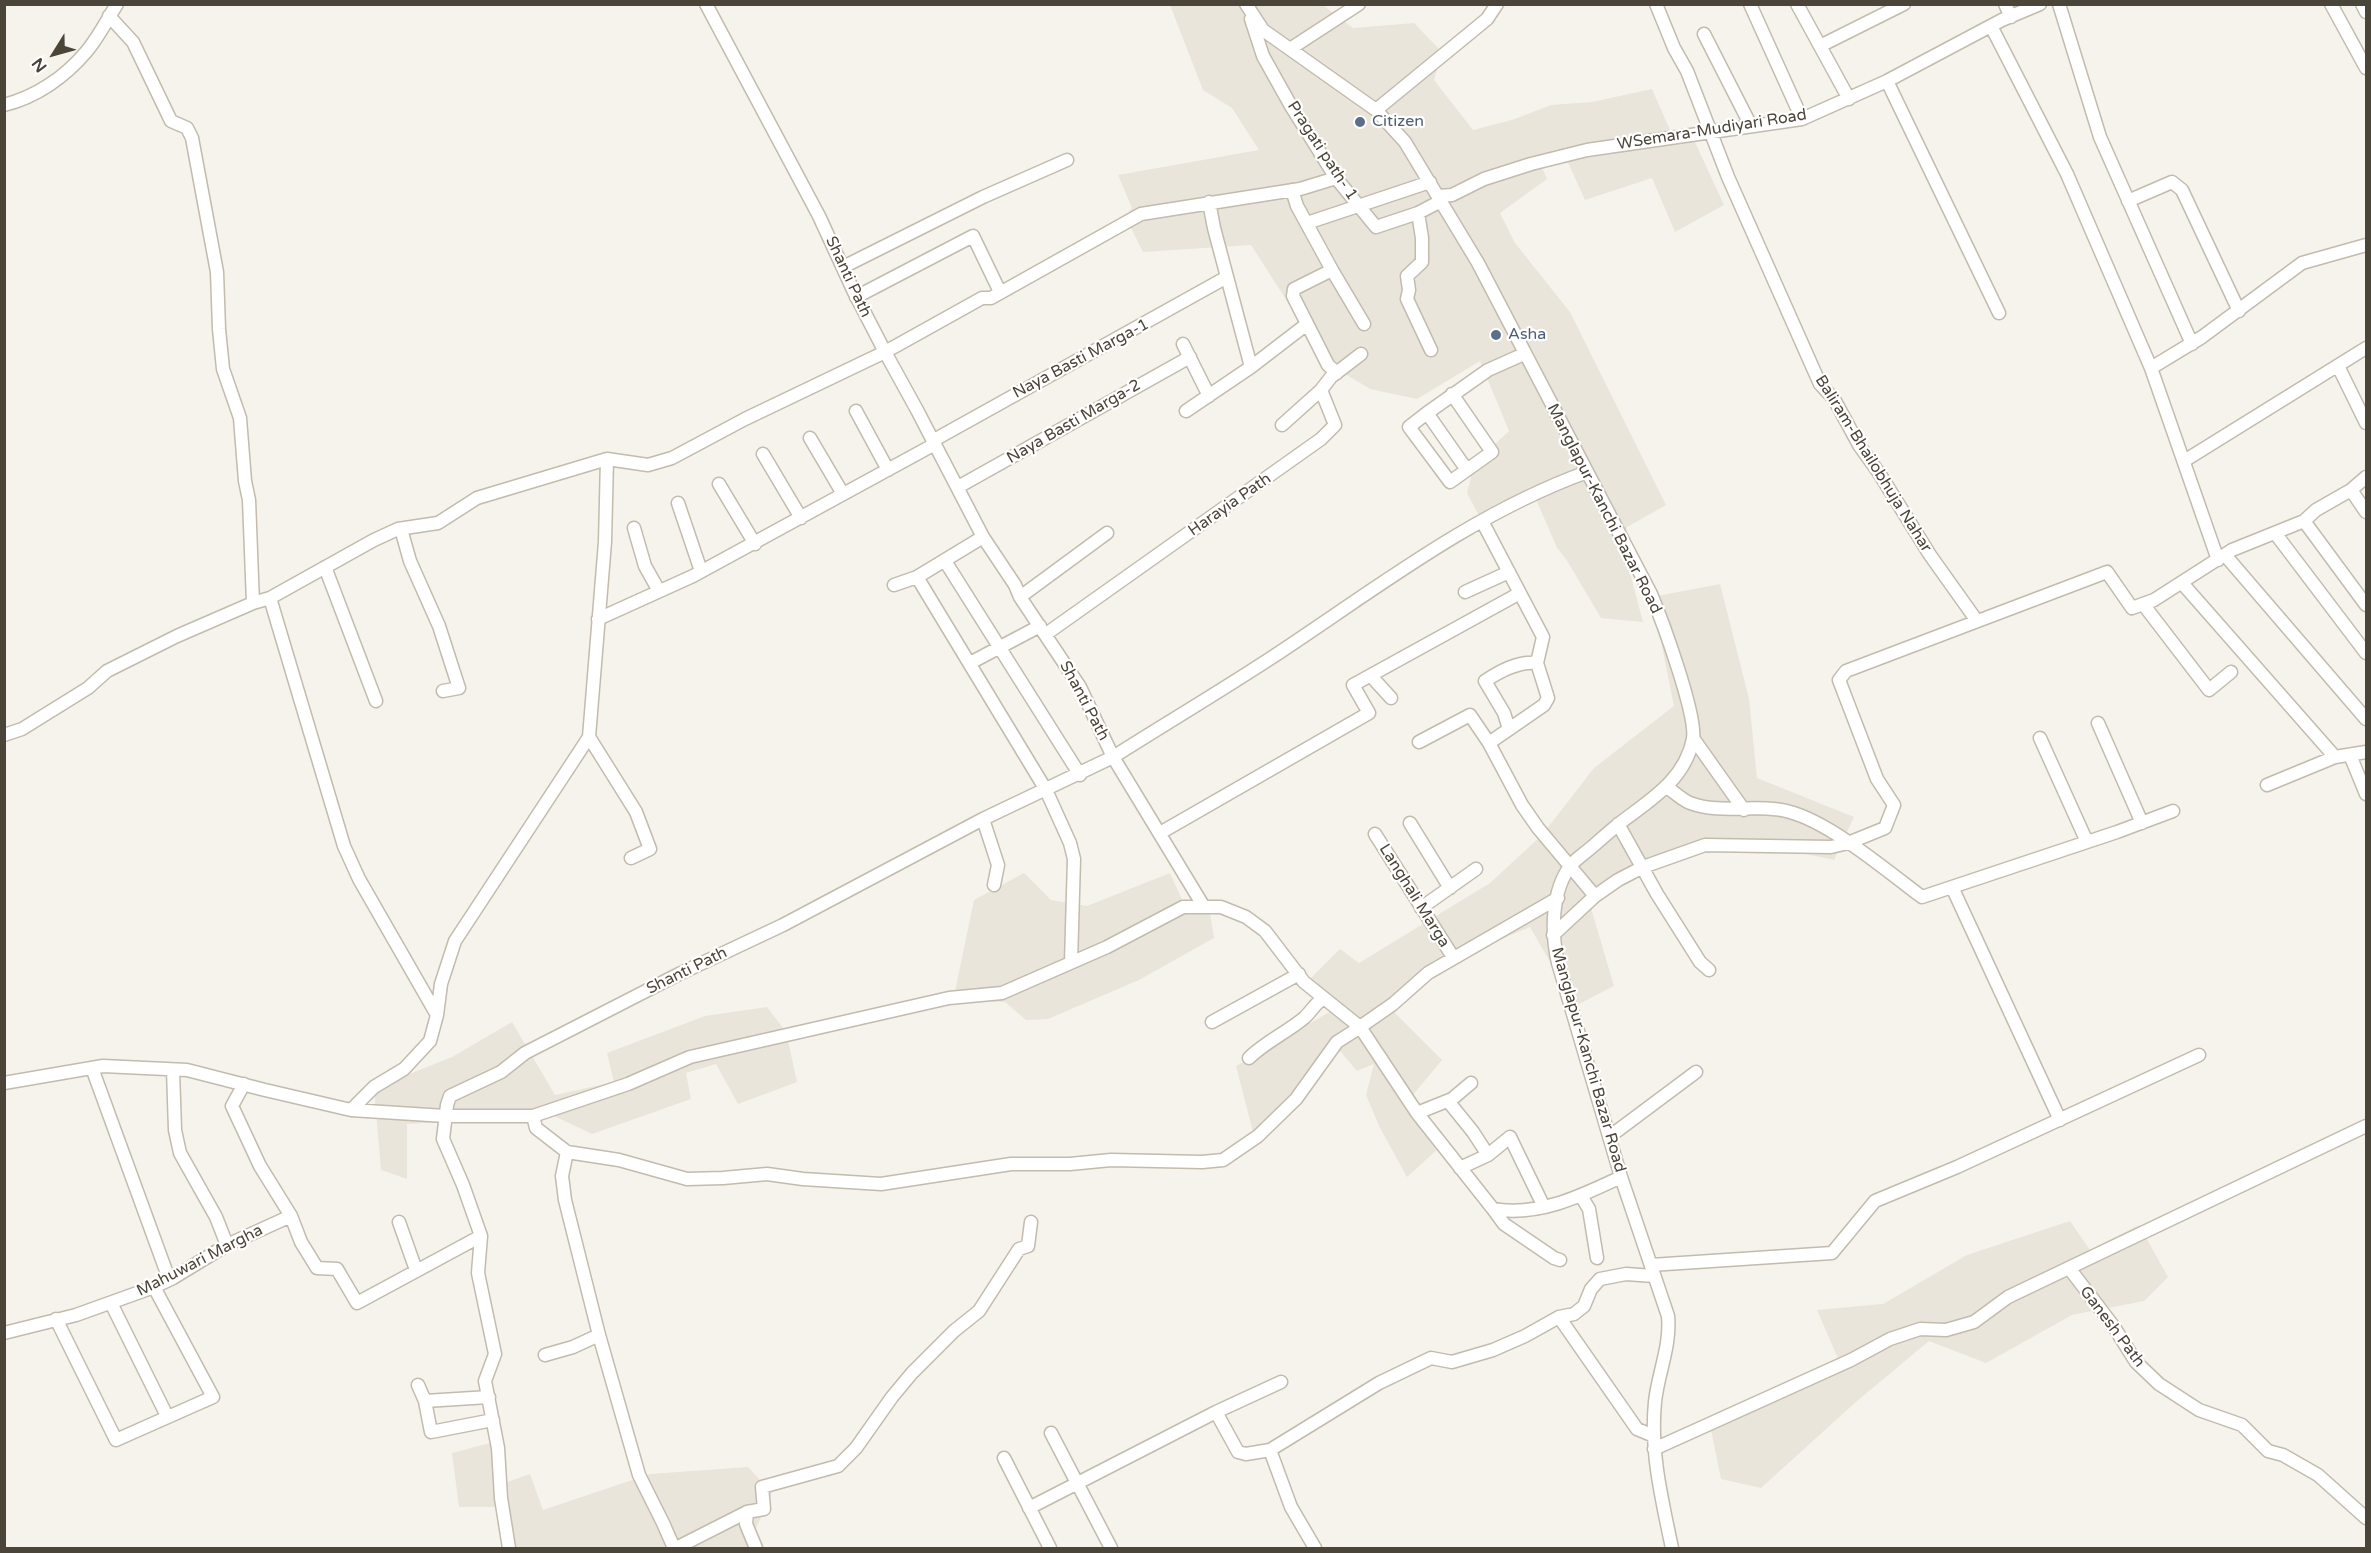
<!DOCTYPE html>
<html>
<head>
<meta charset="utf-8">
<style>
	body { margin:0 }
	#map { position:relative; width:2371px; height:1553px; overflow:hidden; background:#f6f3ec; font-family:"Varela Round",sans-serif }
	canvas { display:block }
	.frame { position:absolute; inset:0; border:6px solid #4b4439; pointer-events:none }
	.north { position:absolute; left:24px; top:24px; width:60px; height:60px; -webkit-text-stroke:4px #fff; paint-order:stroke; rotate:233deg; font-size:16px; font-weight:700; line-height:24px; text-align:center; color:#4b4439 }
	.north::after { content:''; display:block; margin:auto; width:21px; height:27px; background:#4b4439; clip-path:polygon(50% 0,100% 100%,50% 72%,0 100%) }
</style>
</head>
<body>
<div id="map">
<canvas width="2371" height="1553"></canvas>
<div class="frame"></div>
<div class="north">N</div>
</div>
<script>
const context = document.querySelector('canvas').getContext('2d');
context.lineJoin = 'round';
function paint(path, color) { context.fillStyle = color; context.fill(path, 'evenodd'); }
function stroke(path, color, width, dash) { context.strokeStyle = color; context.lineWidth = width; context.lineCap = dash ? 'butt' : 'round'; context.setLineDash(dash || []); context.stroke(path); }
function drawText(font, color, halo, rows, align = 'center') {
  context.font = font + ' "Varela Round",sans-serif'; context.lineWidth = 4.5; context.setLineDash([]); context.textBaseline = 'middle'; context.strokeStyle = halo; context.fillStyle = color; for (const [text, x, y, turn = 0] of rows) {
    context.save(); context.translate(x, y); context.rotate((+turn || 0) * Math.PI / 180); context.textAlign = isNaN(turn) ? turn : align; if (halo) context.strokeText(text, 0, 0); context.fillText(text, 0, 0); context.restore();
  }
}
paint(new Path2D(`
	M1170,5h153l30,23 61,-5 28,29 -8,28 39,50 39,-10 39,-15 41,-3 60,-13 18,41 24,10 30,65 -49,27 -23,-54 -67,22 -20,-44 -24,9 6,14 -47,34 15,30 55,69 96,193 -39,22 -2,27 18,68 -42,-4 -35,-59 -9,-11 -22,-51 -51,28 -17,-32 8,-30 34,-32 -29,-70 -63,38 -47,-10 -43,-26 -76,-118 -108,7 -18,-36 7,-8 -14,-33 141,-25 -27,-42 -29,-18z
	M1720,584l29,115 8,79 97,39 -20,43 -103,-22 -107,42 -33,28 23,78 -39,20 -45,-79 -80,34 -58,49 50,50 -30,36 27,52 -32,29 -27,-49 -14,-33 8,-31 -17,7 -18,-21 -41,52 -45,30 -17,-66 97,-56 -23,-31 30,-30 19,14 131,-80 52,-48 52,-67 80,-62 -22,-109z
	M1024,873l27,27 36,6 83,-33 14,31 25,3 5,31 -75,42 -91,39 -22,1 -21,-18 -52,-1 21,-101z
	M767,1007l19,25 11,50 -59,22 -22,-40 -30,9 5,26 -99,35 -38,-18 -147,8v55l-26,-9 -7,-82 78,-31 60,-35 43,73 59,-13 -7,-29 98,-37z
	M2070,1221l20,29 49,-25 29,52 -24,24 -72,14 -86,48 -57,-22 -72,60 -96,87 -40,-9 -10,-49 70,-33 59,-34 -23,-53 66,-6 84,-49z
	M494,1442l8,42 28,-10 13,36 107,-36 98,-7 24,26 -25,55h-241l-9,-41h-38l-7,-54z`), '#eae5da');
const minor = new Path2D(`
	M1246,4l17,26 113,80 29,32 73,121 173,331c11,26 46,121 42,145 -8,41 -43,61 -73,84 -10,8 -19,16 -28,24 -7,6 -16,12 -21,18 -20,26 -20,68 -13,98l63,214 47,139c3,30 -10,57 -13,86 -5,50 7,98 17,146
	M1656,4l18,44 13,23 41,106 92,207 14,15 25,46 20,28 51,82 47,66
	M1750,4l52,115
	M1797,4l52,95
	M2005,4l6,13
	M2059,4l41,133 92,207
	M2331,4l35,64
	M2362,4l4,8
	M109,16l24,26 38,79 16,7 5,10 25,134 2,57 4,40 17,49 5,63 4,19 4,103
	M1251,19l12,37 28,50 45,72 40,49 42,-14 23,-12
	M1991,26l76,148 84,194 67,192
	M1704,34l47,92
	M1820,46l84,-42
	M1290,49l69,-45
	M1887,81l112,232
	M4,105c32,-8 61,-28 82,-53 12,-14 21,-32 31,-48
	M1376,110l111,-91 10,-15
	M1292,190l5,16 35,64 -38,19 -1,7 35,69 9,8
	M1439,196l13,-1 32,-16 47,-15 56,-14 215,-31 85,-38 115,-61 38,-16
	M2128,201l44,-19 10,8 57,121
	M1209,202l5,26 37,139
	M1418,213l4,25v24l-15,14 2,14 -2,9 24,51
	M1307,223l123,-41
	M843,267l140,-70 84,-37
	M1332,270l32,54
	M856,297l117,-61 27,56
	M1183,344l26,52
	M2338,366l28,57
	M2151,368l51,-31 100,-74 64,-18
	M1452,394l40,58 -42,30 -41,-55 18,-14 40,57
	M856,411l32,59
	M1186,411l65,-44 56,-43
	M1427,413l61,-43 36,-16
	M1282,425l39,-35
	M810,438l33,56
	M934,440l293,-163
	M763,454l38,64
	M2184,461l182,-113
	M719,484l36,60
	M958,487l232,-130
	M2351,490l15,22
	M678,503l23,68
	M1482,521l61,116 -6,26
	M2304,521l62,84
	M634,528l11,38 14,25
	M401,529l9,32 29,65 20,62 -16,3
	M2275,533l91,120
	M2225,555l141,164
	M945,561l135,214
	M325,567l51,134
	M917,577l129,213 24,53 4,16 -3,103
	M2182,583l153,174
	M894,585l23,-8 66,-40
	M1465,592l44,-20
	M1020,597l87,-64
	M270,598l74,248 15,33 78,136
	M2143,604l66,86 22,-18
	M598,619l95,-43 242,-132
	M1046,634l275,-195 14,-14 -14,-35 10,-13 30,-23
	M970,663l70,-37
	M1371,676l20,22
	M2098,723l44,100
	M4,735l18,-6 66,-41 19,-17 70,-35 76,-33 17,-5 104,-58 24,-11 40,-6 39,-25 130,-39 41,6 24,-7 73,-39 140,-67 97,-54h9l150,-84 159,-25 36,-11
	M589,737l47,75 14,37 -19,9
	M1693,738l51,72
	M2040,738l47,104
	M1419,742l51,-27 19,28 33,62 16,23 57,68
	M1489,743l55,-38 4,-7 -11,-35c-19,-2 -37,8 -52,18l19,32 5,16
	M2350,755l16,39
	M2267,785l68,-28 31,-5
	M1667,787c7,5 15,13 23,16 32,12 68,0 100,9 41,11 97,59 132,85l195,-65 56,-21
	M983,819l15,46 -4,20
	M1410,823l40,65
	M1618,824l39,70 43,68 9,8
	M1160,833l209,-120 -16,-28 167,-92
	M1375,834l78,123
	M1952,887l108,233
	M1204,907l-91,-150c52,-33 106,-65 158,-99 102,-67 200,-144 316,-186
	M1421,908l55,-39
	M1553,935l42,-39 23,-16 25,-13 62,-22 126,2 17,-4 37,-15 9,-23 -17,-26 -38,-99 7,-9 261,-99 25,36 22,-8 78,-50 72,-29 12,-11 35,-20 15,-13
	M1212,1022l87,-48
	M1360,1027l33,-23 35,-31 130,-75
	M1249,1058c16,-16 37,-25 55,-40 7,-6 11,-15 20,-20
	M92,1068l77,211
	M173,1070l2,60 5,23 36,64 11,28
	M4,1083l99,-17 84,4 78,20 86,20 94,6h88l95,-32 62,-27 259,-59 53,-5 105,-46 76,-40h38l25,10 19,14 39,51 56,45 57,86 76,96c45,8 88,-13 128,-32
	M244,1084l-12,22 28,60 31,50 10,26 16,26 20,1 20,34 124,-67
	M1448,1101l25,31 15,23
	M351,1110l23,-23 30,-18 26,-28 7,-26 4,-31 14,-43 134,-204 16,-195 2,-83
	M1417,1113l35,-14 19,-16
	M533,1116l3,12 31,24 52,8 68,19 36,-1 44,-4 36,5 78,5 130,-20h59l41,-4 91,2 21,-2 35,-24 38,-37 41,-57 22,-14
	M1609,1137l87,-65
	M567,1152l-5,24 3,24 34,135 40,140 24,48 11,25
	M1460,1168l28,-13 22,-18 34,70
	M1581,1196l8,13 8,49
	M1493,1209l11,15 50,34 6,2
	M399,1222l17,48
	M1651,1265l181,-12 43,-52 82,-34 242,-112
	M2069,1268l45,59 22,35 23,22 40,26 43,15 26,26 15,4 35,20 48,43
	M111,1303l56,113
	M1559,1317l78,112 17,7
	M56,1319l60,121 97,-43 -59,-110
	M4,1333l72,-18 78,-28 19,-9 54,-33 64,-29
	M545,1355l28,-8 26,-12
	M418,1385l7,16
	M489,1397l-64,4 6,31 62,-12
	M1216,1412l22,40 8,2 24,-4 21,57 24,41
	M1051,1433l60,115
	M1654,1449l197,-89 39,-21 30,-10 26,1 28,-8 34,-25 358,-171
	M1270,1450l109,-67 52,-25 21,4 41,-12 32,-14 34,-19 15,-3 10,-8 7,-17 9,-10 26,-5 28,2
	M1004,1458l46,90
	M1029,1508l187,-96 65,-30
	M747,1512l-1,12 10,24
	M509,1548l-8,-50 -3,-50 -13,-67 10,-27 -17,-81 3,-37 -18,-51 -20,-46 4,-34 3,-9 51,-24 24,-19 154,-79 104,-49 200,-106 130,-62 -33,-70 -60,-90 -5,-12 -32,-48 -66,-127 -32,-58 -31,-60 -35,-76 -113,-212
	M676,1548l71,-36 17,-3 -2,-22 76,-21 18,-18 36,-51 20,-24 42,-42 25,-20 40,-62 9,-3 3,-24`);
stroke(minor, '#c2bbae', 15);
stroke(minor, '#fff', 12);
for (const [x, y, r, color] of [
	[1360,122,6,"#5c6f8a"],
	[1496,335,6,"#5c6f8a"]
]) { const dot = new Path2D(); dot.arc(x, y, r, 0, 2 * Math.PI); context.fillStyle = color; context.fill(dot); stroke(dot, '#fff', 2); }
drawText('16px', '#4e5e75', '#fff', [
	["Citizen",1372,122],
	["Asha",1508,335]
], 'left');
drawText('16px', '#4b4439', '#fff', [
	["WSemara-Mudiyari Road",1712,130,-9],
	["Pragati path- 1",1322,151,57],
	["Shanti Path",848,277,65],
	["Naya Basti Marga-1",1081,359,-28],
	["Naya Basti Marga-2",1074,422,-30],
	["Baliram-Bhailobhuja Nahar",1873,464,58],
	["Harayia Path",1230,505,-35],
	["Manglapur-Kanchi Bazar Road",1604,509,63],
	["Shanti Path",1084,701,62],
	["Langhali Marga",1414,896,58],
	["Shanti Path",687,971,-26],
	["Manglapur-Kanchi Bazar Road",1588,1060,74],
	["Mahuwari Margha",200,1261,-27],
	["Ganesh Path",2112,1327,53]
]);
</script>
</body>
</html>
